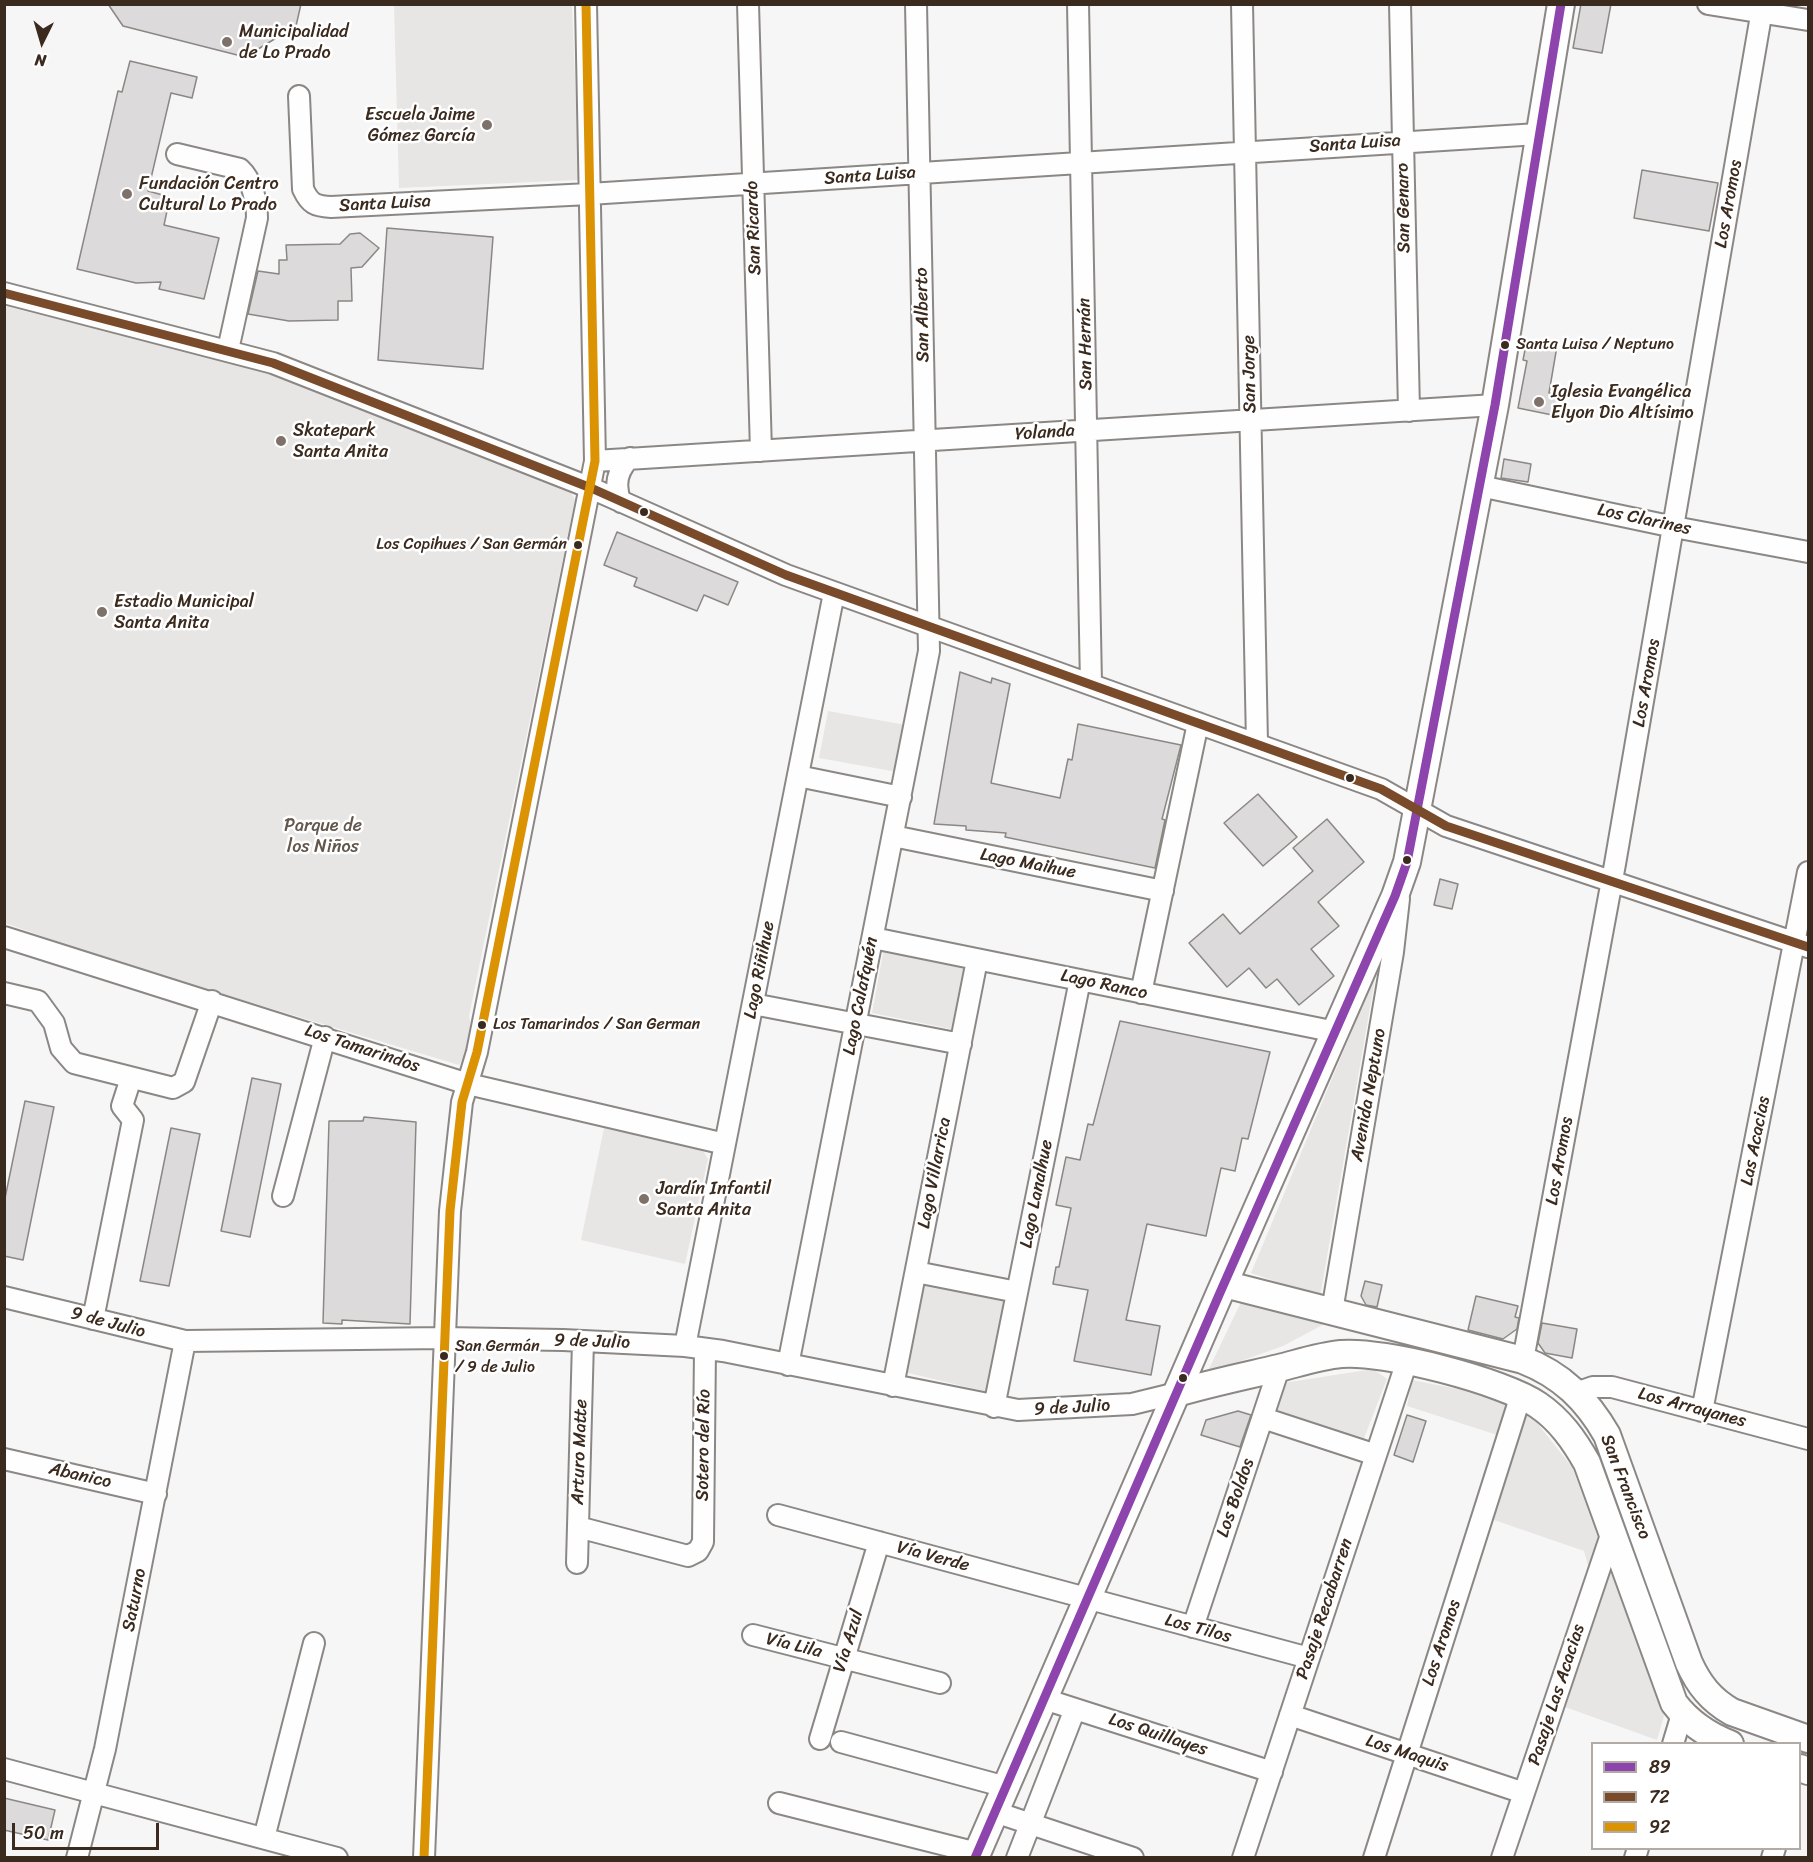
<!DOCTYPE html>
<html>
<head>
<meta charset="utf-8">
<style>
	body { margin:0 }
	#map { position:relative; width:1813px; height:1862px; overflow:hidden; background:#f7f6f6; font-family:Sriracha,sans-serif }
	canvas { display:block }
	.frame { position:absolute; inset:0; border:6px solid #3b2a1e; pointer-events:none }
	.legend { position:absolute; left:1591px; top:1742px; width:210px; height:108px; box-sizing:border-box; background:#fff; border:2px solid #b1aaa5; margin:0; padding:8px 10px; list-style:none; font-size:18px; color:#3b2a1e }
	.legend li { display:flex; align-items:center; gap:12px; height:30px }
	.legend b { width:30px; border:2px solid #b1aaa5 }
	.north { position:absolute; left:12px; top:12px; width:60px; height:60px; -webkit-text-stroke:4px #fff; paint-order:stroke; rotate:185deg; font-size:16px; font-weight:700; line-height:24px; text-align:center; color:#3b2a1e }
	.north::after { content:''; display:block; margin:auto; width:21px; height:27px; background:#3b2a1e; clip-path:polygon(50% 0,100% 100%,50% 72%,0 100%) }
	.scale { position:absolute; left:12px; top:1823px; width:147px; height:27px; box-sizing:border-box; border:3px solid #3b2a1e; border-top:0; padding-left:8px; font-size:18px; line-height:21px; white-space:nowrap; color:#3b2a1e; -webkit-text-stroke:4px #fff; paint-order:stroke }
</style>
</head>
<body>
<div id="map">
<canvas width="1813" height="1862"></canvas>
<div class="frame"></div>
<ul class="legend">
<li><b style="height:8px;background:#8e44ad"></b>89</li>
<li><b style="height:8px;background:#7a4b2a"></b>72</li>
<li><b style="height:8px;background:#db9304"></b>92</li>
</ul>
<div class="north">N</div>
<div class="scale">50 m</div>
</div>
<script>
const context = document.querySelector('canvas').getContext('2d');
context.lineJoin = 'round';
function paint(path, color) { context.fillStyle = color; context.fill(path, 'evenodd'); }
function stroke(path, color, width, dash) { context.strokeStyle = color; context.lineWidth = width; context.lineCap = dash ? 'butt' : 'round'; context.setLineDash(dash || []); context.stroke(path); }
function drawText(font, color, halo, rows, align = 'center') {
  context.font = font + ' Sriracha,sans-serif'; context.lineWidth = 5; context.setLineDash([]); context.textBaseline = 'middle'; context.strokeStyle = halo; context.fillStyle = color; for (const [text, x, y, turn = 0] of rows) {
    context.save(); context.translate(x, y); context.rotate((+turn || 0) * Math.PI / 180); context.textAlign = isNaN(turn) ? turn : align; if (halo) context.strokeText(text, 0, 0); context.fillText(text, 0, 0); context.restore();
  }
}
paint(new Path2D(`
	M394,5h178l7,175 -180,8z
	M604,1128l98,21 6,10 -23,105 -104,-24z
	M1373,1369l14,10 -24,62 -87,-27 7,-31z`), '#e8e6e5');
paint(new Path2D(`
	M4,306l252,62 312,119 7,13 -106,516c4,17 1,35 -10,49l-346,-104 -108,-38z
	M828,711l78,14 -9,47 -78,-14z
	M884,948l85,17 -13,65 -84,-17z
	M1376,973l-56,324 -69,-24z
	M924,1280l88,17 -20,96 -88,-21z
	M1242,1300l90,20 -49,26 -76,27z
	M1412,1380l86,17 36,22 38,48 79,214 15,28 -9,31 -92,-33 31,-112 -12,-44 -90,-31 22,-79 -109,-35z`), '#e8e6e4');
const building = new Path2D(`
	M108,4h193l-5,22 -51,31 -122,-31z
	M1581,4h30l-9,49 -29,-5z
	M130,61l67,16 -5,21 -21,-5 -23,98 22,6 -6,28 55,13 -15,61 -45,-10 2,-7 -25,1 -59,-14 41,-178 4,1z
	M1642,170l76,13 -9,48 -75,-13z
	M387,228l106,9 -10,132 -105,-9z
	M360,233l19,15 -17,19 -11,1 1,33h-14v19l-49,1 -41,-7 10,-43 21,3v-14h8l-1,-15 54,-1 10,-10z
	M1527,340l30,6 -8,47 12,3 -4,20 -39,-8 9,-47 -4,-1z
	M1504,459l27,5 -3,18 -27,-4z
	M617,532l121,50 -10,23 -24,-10 -7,16 -63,-25 3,-8 -33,-13z
	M960,672l31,11 1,-5 18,6 -19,99 69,15 8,-39 4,1 6,-36 103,21 -19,74 3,1 -10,48 -150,-31 1,-4 -40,-3v-4l-32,-2z
	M1258,794l39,43 -34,29 -39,-43z
	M1327,819l37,43 -46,40 21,24 -28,23 23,27 -35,29 -22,-26 -11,9 -17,-20 -22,19 -38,-44 34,-29 17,20 73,-63 -20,-23z
	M1440,879l18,5 -6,25 -18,-4z
	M1120,1021l150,31 -22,87 -6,-1 -7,33 -14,-3 -15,68 -59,-12 -21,96 34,6 -9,49 -77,-14 14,-71 -35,-6 3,-17h3l12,-59 -15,-3 10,-48 14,3 8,-36 5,1z
	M252,1078l29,6 -31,153 -29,-6z
	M25,1101l29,6 -31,153 -19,-4v-53z
	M364,1117l52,5 -6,202 -68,-4v4l-19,-1 6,-202h34z
	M171,1128l29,6 -31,152 -29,-5z
	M1365,1281l17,4 -5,22 -11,-2 -5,-9z
	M1476,1296l42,10 -3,11 4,1 -2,11 -14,10 -35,-9z
	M1542,1323l35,6 -5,29 -27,-5 -7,-10z
	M1238,1411l13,4 -11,32 -39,-12 5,-15z
	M1407,1415l19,6 -13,41 -19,-7z
	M4,1798l51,12 -7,30 -44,-10z`);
paint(building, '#dcdada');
stroke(building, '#8b8784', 1.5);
const minor = new Path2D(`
	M748,4l13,447
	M1078,4l13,680
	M1242,4l15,739
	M1400,4l9,407
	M1708,4l100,16
	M299,96l4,93c7,15 12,17 28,18l258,-13 949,-60
	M177,154l63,15c12,11 17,32 17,49l-29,132
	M4,293l269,70 318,125 195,87 595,214 65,37 362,121
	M595,461l900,-56
	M1480,486l194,41 134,25
	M621,502c-7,-16 -4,-32 9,-44
	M798,776l103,21
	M893,836l270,55
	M4,937l464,147 257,60
	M873,938l463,94
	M4,993l34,8 16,22 7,25 13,15 99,25 11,-6 28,-81
	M1141,993l57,-270
	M753,1004l208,40
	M283,1196l42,-159
	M916,1272l101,20
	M4,1297l181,44 259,-3 119,2 122,6 38,5 295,59 114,-6 45,-11
	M1332,1311l61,-359 6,-53
	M93,1319l40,-199 -11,-14 9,-28
	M685,1346l149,-753
	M1523,1360l92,-496 148,-860
	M788,1365l141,-714 -13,-647
	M893,1386l84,-426
	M1576,1393l17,-6h19l196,52
	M994,1407l86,-427
	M1702,1411l106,-539
	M1263,1418l113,37
	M4,1459l152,35
	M778,1515l531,143
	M578,1527l110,29 10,-5 5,-9 2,-193
	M577,1563l6,-222
	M1193,1627l86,-259
	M753,1635l187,48
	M1044,1699l228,73
	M1290,1715l234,78
	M820,1739l59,-197
	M841,1742l165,45
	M1673,1744l9,-30
	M4,1769l333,89
	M779,1803l198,50
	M995,1812l138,46
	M264,1838l50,-195
	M77,1858l28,-109 80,-408
	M424,1858l26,-647 12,-109 15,-50 118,-591 -9,-457
	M1017,1858l58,-149
	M1243,1858l164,-497
	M1374,1858l147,-463
	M1502,1858l110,-326
	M1635,1858l3,-10
	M1772,1858l3,-10`);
const major = new Path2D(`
	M1224,1284l299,76c39,15 64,40 84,75l82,228c10,22 22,37 43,49l76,27
	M1177,1393c34,-10 68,-17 102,-25 20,-5 41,-12 62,-14 42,-4 162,27 197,51 22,15 36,35 49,58l87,240c15,20 33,32 56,41
	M1800,1768l8,3
	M975,1858l244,-563 176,-399 12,-34 88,-457 66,-401`);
stroke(minor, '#8b8784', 24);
stroke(major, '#8b8784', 30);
stroke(minor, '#fefefe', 20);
stroke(major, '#fefefe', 26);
stroke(new Path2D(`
	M975,1858l244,-563 176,-399 12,-34 88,-457 66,-401`), '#8e44ad', 9);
stroke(new Path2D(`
	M4,293l269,70 318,125 195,87 595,214 65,37 362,121`), '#7a4b2a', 9);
stroke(new Path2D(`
	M424,1858l26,-647 12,-109 15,-50 118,-591 -9,-457`), '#db9304', 9);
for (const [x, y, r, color] of [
	[227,42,6,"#7d716a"],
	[487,125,6,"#7d716a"],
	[127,194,6,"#7d716a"],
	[1505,345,5,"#3b2a1e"],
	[1539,402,6,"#7d716a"],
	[281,441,6,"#7d716a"],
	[644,512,5,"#3b2a1e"],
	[578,545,5,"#3b2a1e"],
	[102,612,6,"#7d716a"],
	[1350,778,5,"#3b2a1e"],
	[1407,860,5,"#3b2a1e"],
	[482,1025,5,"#3b2a1e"],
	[644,1199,6,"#7d716a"],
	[444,1356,5,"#3b2a1e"],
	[1183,1378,5,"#3b2a1e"]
]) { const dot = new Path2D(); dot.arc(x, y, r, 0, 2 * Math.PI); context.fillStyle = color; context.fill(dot); stroke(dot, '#fff', 2); }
drawText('16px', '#3b2a1e', '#fff', [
	["Santa Luisa / Neptuno",1516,345],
	["Los Copihues / San Germán",567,545,"right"],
	["Los Tamarindos / San German",493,1025],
	["San Germán",455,1347],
	["/ 9 de Julio",455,1368]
], 'left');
drawText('18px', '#3b2a1e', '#fff', [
	["Municipalidad",239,32],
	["de Lo Prado",239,53],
	["Escuela Jaime",475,115,"right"],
	["Gómez García",475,136,"right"],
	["Fundación Centro",139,184],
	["Cultural Lo Prado",139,205],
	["Iglesia Evangélica",1551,392],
	["Elyon Dio Altísimo",1551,413],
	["Skatepark",293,431],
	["Santa Anita",293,452],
	["Estadio Municipal",114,602],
	["Santa Anita",114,623],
	["Jardín Infantil",656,1189],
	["Santa Anita",656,1210]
], 'left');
drawText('18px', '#3b2a1e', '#fff', [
	["Santa Luisa",1355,144,-4],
	["Santa Luisa",870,176,-4],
	["Santa Luisa",385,204,-3],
	["Los Aromos",1729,204,-80],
	["San Genaro",1404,208,-91],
	["San Ricardo",754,228,-92],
	["San Alberto",923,315,-91],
	["San Hernán",1086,344,-91],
	["San Jorge",1250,374,-91],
	["Yolanda",1045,433,-4],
	["Los Clarines",1644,520,12],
	["Los Aromos",1647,683,-80],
	["Lago Maihue",1028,864,11],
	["Lago Riñihue",760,970,-79],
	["Lago Ranco",1104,985,12],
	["Lago Calafquén",861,996,-79],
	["Los Tamarindos",362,1049,18],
	["Avenida Neptuno",1369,1095,-80],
	["Las Acacias",1756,1141,-79],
	["Los Aromos",1560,1161,-80],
	["Lago Villarrica",935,1173,-79],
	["Lago Lanalhue",1037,1194,-79],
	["9 de Julio",108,1323,15],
	["9 de Julio",592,1342,2],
	["9 de Julio",1072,1408,-3],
	["Los Arrayanes",1692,1408,15],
	["Sotero del Río",704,1445,-89],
	["Arturo Matte",580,1452,-88],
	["Abanico",80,1476,13],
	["San Francisco",1625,1487,69],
	["Los Boldos",1236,1498,-71],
	["Vía Verde",933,1557,15],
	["Saturno",135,1600,-79],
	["Pasaje Recabarren",1325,1609,-72],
	["Los Tilos",1198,1629,15],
	["Vía Azul",849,1641,-73],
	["Los Aromos",1442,1643,-72],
	["Vía Lila",794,1646,14],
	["Pasaje Las Acacias",1557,1695,-72],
	["Los Quillayes",1158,1735,18],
	["Los Maquis",1407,1754,18]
]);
drawText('18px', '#63564c', '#fff', [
	["Parque de",323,826],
	["los Niños",323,847]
]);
</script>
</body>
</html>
